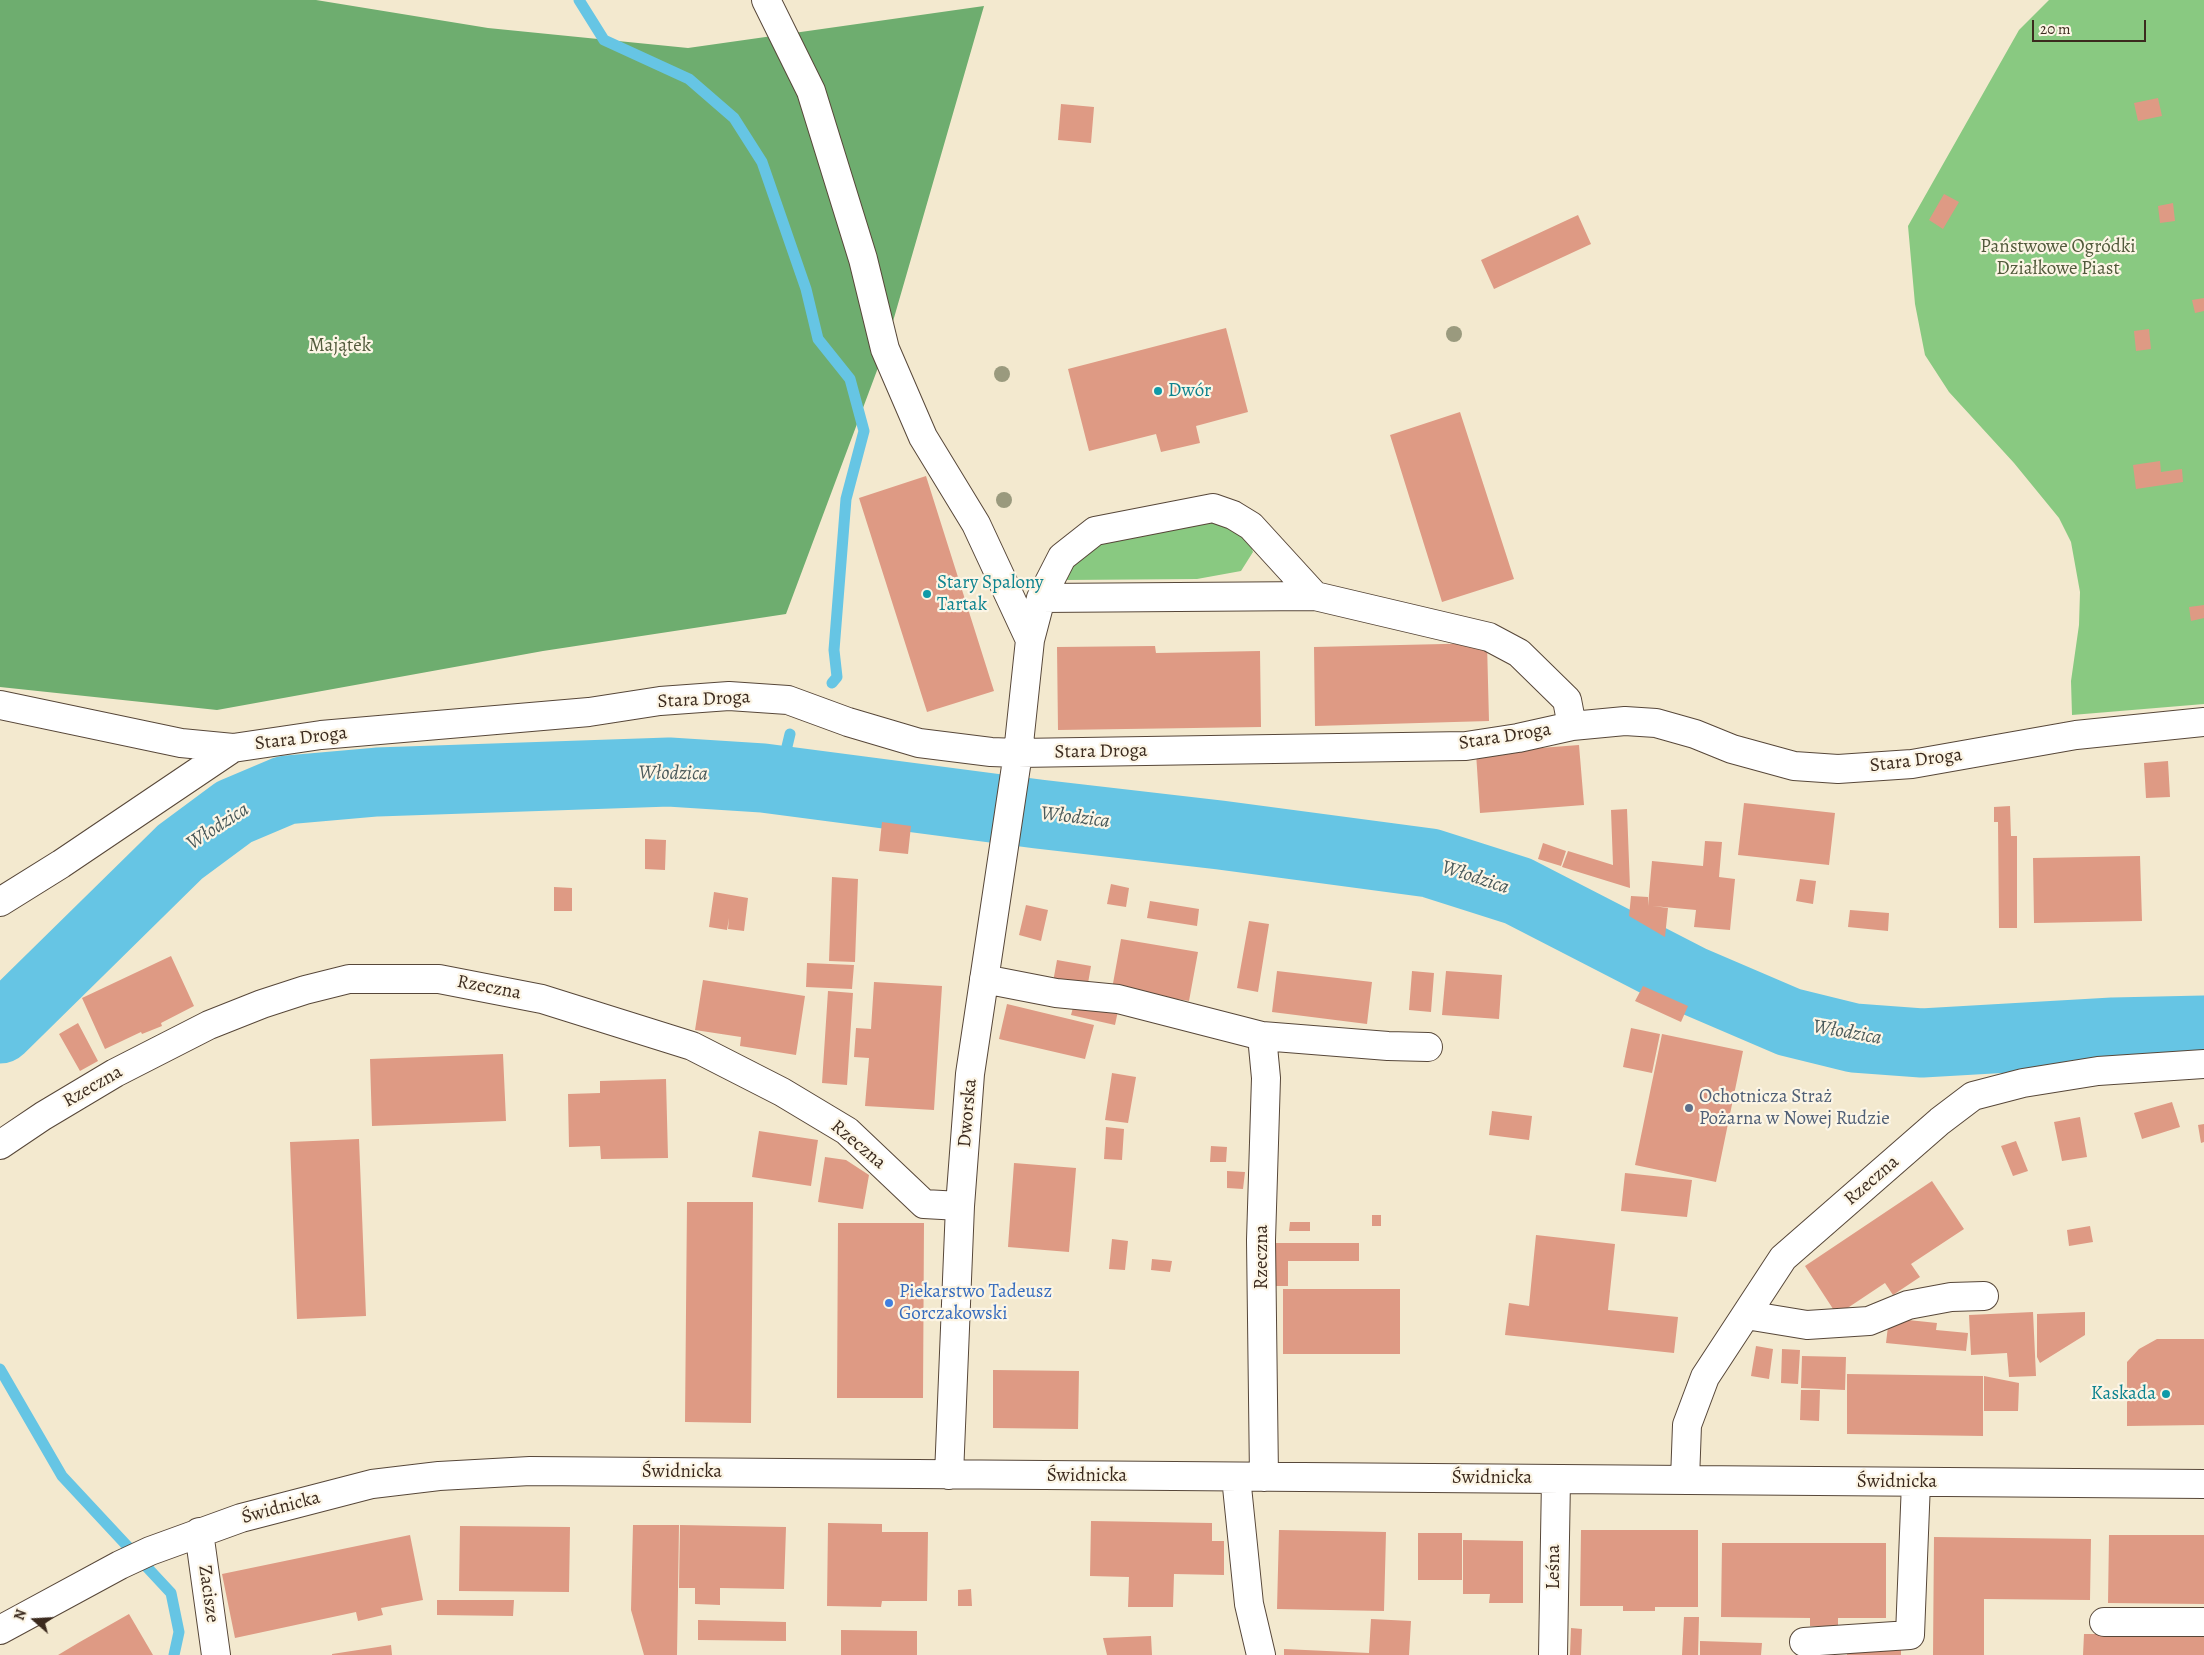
<!DOCTYPE html>
<html>
<head>
<meta charset="utf-8">
<style>
	body { margin:0 }
	#map { position:relative; width:2204px; height:1655px; overflow:hidden; background:#f3e9cf; font-family:Alegreya,serif }
	canvas { display:block }
	.north { position:absolute; left:10px; top:1595px; width:50px; height:50px; -webkit-text-stroke:4px #fcf5e5; paint-order:stroke; rotate:289deg; font-size:14px; font-weight:700; line-height:20px; text-align:center; color:#3b2a1e }
	.north::after { content:''; display:block; margin:auto; width:18px; height:22px; background:#3b2a1e; clip-path:polygon(50% 0,100% 100%,50% 72%,0 100%) }
	.scale { position:absolute; left:2032px; top:20px; width:114px; height:22px; box-sizing:border-box; border:2px solid #3b2a1e; border-top:0; padding-left:6px; font-size:15px; line-height:18px; white-space:nowrap; color:#3b2a1e; -webkit-text-stroke:4px #fcf5e5; paint-order:stroke }
</style>
</head>
<body>
<div id="map">
<canvas width="2204" height="1655"></canvas>
<div class="north">N</div>
<div class="scale">20 m</div>
</div>
<script>
const context = document.querySelector('canvas').getContext('2d');
context.lineJoin = 'round';
function paint(path, color) { context.fillStyle = color; context.fill(path, 'evenodd'); }
function stroke(path, color, width, dash) { context.strokeStyle = color; context.lineWidth = width; context.lineCap = dash ? 'butt' : 'round'; context.setLineDash(dash || []); context.stroke(path); }
function drawText(font, color, halo, rows, align = 'center') {
  context.font = font + ' Alegreya,serif'; context.lineWidth = 4.5; context.setLineDash([]); context.textBaseline = 'middle'; context.strokeStyle = halo; context.fillStyle = color; for (const [text, x, y, turn = 0] of rows) {
    context.save(); context.translate(x, y); context.rotate((+turn || 0) * Math.PI / 180); context.textAlign = isNaN(turn) ? turn : align; if (halo) context.strokeText(text, 0, 0); context.fillText(text, 0, 0); context.restore();
  }
}
paint(new Path2D(`
	M2049,0h155v704l-132,11 -1,-34 8,-56 1,-33 -9,-50 -12,-24 -45,-55 -65,-71 -24,-37 -10,-51 -7,-78 111,-196z
	M1196,512l51,20 6,20 -12,19 -44,8 -132,1 5,-29z`), '#89c981');
paint(new Path2D(`
	M0,0h316l172,28 200,20 296,-42 -99,343 -99,265 -243,37 -326,59 -217,-23z`), '#6ead6f');
stroke(new Path2D(`
	M579,0l25,40 85,39 45,39 28,44 44,127 12,50 32,40 14,52 -18,68 -12,151 3,27 -5,6
	M779,780l11,-46
	M0,1369l62,107 109,117 8,39 -5,23`), '#66c5e4', 11);
stroke(new Path2D(`
	M0,1029l180,-177 54,-40 52,-22 91,-8 292,-10 94,6 275,36 182,21 210,28 88,28 173,89 98,42 65,16 68,5 191,-11 91,-2`), '#66c5e4', 69);
paint(new Path2D(`
	M2158,98l4,18 -24,5 -4,-18z
	M1061,104l33,3 -3,36 -33,-3z
	M1944,194l15,8 -16,27 -14,-9z
	M2173,203l2,18 -15,2 -2,-17z
	M1578,215l13,29 -97,45 -13,-29z
	M2204,298v13l-9,2 -3,-13z
	M1226,328l22,84 -52,14 4,17 -39,9 -5,-18 -67,17 -21,-82z
	M2149,329l2,20 -15,2 -2,-20z
	M1460,412l54,167 -72,23 -52,-167z
	M2160,461l1,11 21,-3 1,13 -47,7 -3,-24z
	M926,476l68,215 -67,21 -68,-214z
	M2204,605v13l-13,3 -2,-14z
	M1487,643l2,78 -174,5 -1,-79z
	M1155,646l1,7 104,-2 1,76 -203,3 -1,-83z
	M1579,745l5,60 -104,8 -4,-60z
	M2168,761l2,36 -24,1 -2,-35z
	M1744,803l91,10 -6,52 -91,-10z
	M2010,806l1,30h6v92h-18l-1,-106h-4v-15z
	M1627,809l3,79 -68,-21 6,-16 45,14 -2,-55z
	M882,822l29,4 -3,28 -29,-3z
	M645,839l21,1 -1,30 -20,-1z
	M1705,841l17,1 -3,35 16,2 -5,51 -36,-3 2,-17 -43,-4 15,2 -3,29 -36,-21 2,-20 17,1v9l4,-45 51,5z
	M1543,843l23,8 -5,15 -23,-7z
	M2140,856l2,65 -108,2 -1,-65z
	M832,877l26,2 -3,83 -26,-1z
	M1800,879l16,2 -3,23 -17,-3z
	M1111,884l18,4 -3,19 -19,-3z
	M554,887l18,1v23h-18z
	M714,892l34,6 -4,33 -16,-2 1,-11 -2,12 -18,-3z
	M1150,901l49,8 -2,17 -50,-8z
	M1026,905l22,5 -7,31 -22,-6z
	M1850,910l39,3 -1,18 -40,-4z
	M1249,921l20,3 -11,68 -21,-4z
	M1121,939l77,13 -9,49 -77,-12z
	M171,956l23,50 -33,17 1,3 -20,8 -1,-2 -36,17 -23,-51z
	M1057,960l34,6 -4,23 -34,-7z
	M807,963l47,2 -2,24 -46,-2z
	M1277,971l95,11 -5,42 -95,-12z
	M1412,971l22,2 -3,39 -22,-2z
	M1446,971l56,4 -3,44 -57,-4z
	M703,980l102,16 -9,59 -56,-9 1,-9 -46,-7z
	M874,982l68,4 -8,124 -69,-4 4,-48 -15,-1 2,-29 15,1z
	M1643,986l45,20 -7,16 -46,-21z
	M828,991l25,2 -6,92 -25,-2z
	M1076,996l43,10 -4,19 -44,-10z
	M1007,1004l87,21 -9,34 -86,-20z
	M78,1023l20,38 -18,10 -21,-37z
	M1631,1028l29,6 -8,39 -29,-6z
	M1662,1034l81,17 -27,131 -81,-17z
	M503,1054l3,67 -134,5 -2,-67z
	M1112,1073l24,4 -8,46 -23,-3z
	M666,1079l2,79 -67,1 -1,-13 -31,1 -1,-53 32,-1v-12z
	M2172,1102l8,25 -22,7 -2,-5 2,5 -16,5 -8,-26z
	M1492,1111l40,5 -3,24 -40,-5z
	M2080,1117l7,40 -25,4 -8,-39z
	M2204,1124v18l-3,1 -3,-18z
	M1106,1127l18,2 -2,31 -18,-1z
	M759,1131l59,9 -7,46 -59,-9z
	M359,1139l7,177 -69,3 -7,-177z
	M2016,1141l12,30 -15,5 -12,-30z
	M1211,1146l16,1 -1,15h-16z
	M825,1157l21,3 23,15 -6,34 -45,-7z
	M1014,1163l62,5 -7,84 -61,-5z
	M1227,1171l18,1 -2,17 -16,-1z
	M1625,1173l67,7 -5,37 -66,-6z
	M1932,1181l32,48 -53,35 9,13 -27,18 -8,-12 -48,32 -32,-49z
	M687,1202h66l-2,221 -66,-1z
	M1372,1215h9v11h-9z
	M1290,1222h20v9h-21z
	M838,1223h86l-1,175h-86z
	M2090,1226l3,16 -24,4 -2,-16z
	M1536,1235l79,9 -7,66 70,7 -4,36 -169,-18 4,-32 20,3z
	M1112,1239l16,2 -3,29 -16,-1z
	M1270,1243h89v18h-71v25h-18z
	M1152,1259l20,2 -2,11 -19,-2z
	M1283,1289h117v65h-117z
	M2033,1312l3,64 -27,1 -2,-24 -36,2 -2,-40z
	M2085,1312v23l-45,28 -3,-6v-43z
	M1889,1318l48,5 -1,7 32,3 -2,18 -80,-8z
	M2157,1339h47v86l-77,1v-64l12,-13z
	M1756,1346l17,3 -4,30 -18,-3z
	M1782,1349l18,1 -2,34 -17,-1z
	M1802,1356l44,1 -1,33 -44,-2z
	M993,1370l86,1 -1,58 -85,-1z
	M1847,1374l136,2v60l-136,-2z
	M1984,1376l35,7 -1,28h-34z
	M1801,1390h19l-1,31 -19,-1z
	M1091,1521l121,2v18h12v34l-50,-1 -1,33h-45l1,-30 -39,-1z
	M828,1523l54,1v8h46l-1,69h-45l-1,6 -54,-1z
	M633,1525h46l-2,130h-33l-13,-45z
	M680,1525l106,2 -2,62 -64,-1v17l-25,-1v-16h-16z
	M460,1526l110,1 -1,65 -110,-1z
	M1279,1530l107,2 -2,79 -107,-2z
	M1581,1530h117v77h-43v4h-32v-5h-43z
	M1418,1533h44v47h-44z
	M410,1535l13,65 -42,8 2,7 -25,6 -2,-9 -121,26 -13,-64z
	M2109,1535h95v69l-96,-1z
	M1934,1537l157,2 -1,61 -106,-1v56h-51z
	M1463,1540l60,1v62h-34l1,-9h-27z
	M1722,1543h164v75h-48v8h-28v-8l-89,-1z
	M971,1589l1,17h-14v-16z
	M437,1600h77l-1,16 -76,-1z
	M129,1614l24,41h-95l20,-12z
	M1684,1617h15l-1,38h-16z
	M1371,1619l40,2 -2,34h-125v-6l85,4z
	M698,1620l88,2v19l-88,-1z
	M1571,1628l11,1 -1,26h-11z
	M841,1630l76,1v24h-76z
	M2110,1633l94,1v21h-94z
	M2084,1634h26v21h-27z
	M1151,1636l1,19h-45l-4,-17z
	M1700,1641l62,2 -1,12h-61z
	M391,1645l1,10h-60v-1z
	M1847,1646h54v9h-54z`), '#de9a84');
const minor = new Path2D(`
	M766,0l45,91 52,168 22,90 38,88 53,87 54,116
	M1041,598l21,-41 33,-26 118,-23 20,7 18,11 64,70
	M0,705l181,38 52,5 88,-13 268,-23 71,-11 69,-5 59,4 60,22 71,21 72,9 27,1 448,-7 52,-8 54,-12 53,-5 31,2 39,11 37,15 62,17 44,3 74,-5 164,-29 128,-13
	M0,902l61,-38 172,-116
	M984,979l72,14 62,6 144,37 4,42 -5,162 3,237
	M1262,1036l126,10 40,1
	M0,1145l43,-29 72,-43 94,-48 53,-21 43,-14 44,-11h90l103,20 150,47 90,46 65,39 77,73 36,2
	M1746,1315l61,10 62,-4 39,-16 43,-8 33,-1
	M949,1475l11,-269 10,-132 48,-321 12,-113 11,-42 274,-2 174,41 30,16 48,47 5,26
	M1236,1477l13,127 12,51
	M1685,1480l2,-55 18,-48 78,-119 157,-137 33,-25 50,-13 75,-12 106,-7
	M199,1532l17,123
	M2104,1622h100
	M0,1630l120,-65 30,-14 91,-33 131,-34 67,-8 91,-5 1674,13
	M1804,1642l106,-7 6,-153
	M1553,1655l3,-176`);
stroke(minor, '#574739', 30);
stroke(minor, '#fff', 28);
context.fillStyle = '#9a9a7e';
for (const [x, y] of [
	[1454,334],
	[1002,374],
	[1004,500]
]) { context.beginPath(); context.arc(x, y, 8, 0, 2 * Math.PI); context.fill(); }
for (const [x, y, r, color] of [
	[1158,391,5,"#0f9aa8"],
	[927,594,5,"#0f9aa8"],
	[1689,1108,5,"#5c6f8a"],
	[889,1303,5,"#3f7fe0"],
	[2166,1394,5,"#0f9aa8"]
]) { const dot = new Path2D(); dot.arc(x, y, r, 0, 2 * Math.PI); context.fillStyle = color; context.fill(dot); stroke(dot, '#fcf5e5', 2); }
drawText('19px', '#525a3c', '#fcf5e5', [
	["Państwowe Ogródki",2058,247],
	["Działkowe Piast",2058,269],
	["Majątek",340,346]
]);
drawText('19px', '#0d838f', '#fcf5e5', [
	["Dwór",1168,391],
	["Stary Spalony",937,583],
	["Tartak",937,605],
	["Kaskada",2156,1394,"right"]
], 'left');
drawText('19px', '#3b2a1e', '#fcf5e5', [
	["Stara Droga",704,700,-3],
	["Stara Droga",1505,737,-9],
	["Stara Droga",301,739,-7],
	["Stara Droga",1101,752,-1],
	["Stara Droga",1916,761,-7],
	["Rzeczna",489,988,11],
	["Rzeczna",93,1087,-30],
	["Dworska",968,1113,-85],
	["Rzeczna",858,1145,40],
	["Rzeczna",1872,1181,-41],
	["Rzeczna",1262,1257,-90],
	["Świdnicka",682,1472],
	["Świdnicka",1087,1476],
	["Świdnicka",1492,1478],
	["Świdnicka",1897,1482],
	["Świdnicka",281,1508,-15],
	["Leśna",1554,1567,-90],
	["Zacisze",208,1594,82]
]);
drawText('19px', '#4e5e75', '#fcf5e5', [
	["Ochotnicza Straż",1699,1097],
	["Pożarna w Nowej Rudzie",1699,1119]
], 'left');
drawText('19px', '#366cbe', '#fcf5e5', [
	["Piekarstwo Tadeusz",899,1292],
	["Gorczakowski",899,1314]
], 'left');
drawText('italic 20px', '#485859', '#fcf5e5', [
	["Włodzica",673,774,1],
	["Włodzica",1075,818,7],
	["Włodzica",218,827,-33],
	["Włodzica",1475,878,18],
	["Włodzica",1847,1033,10]
]);
</script>
</body>
</html>
